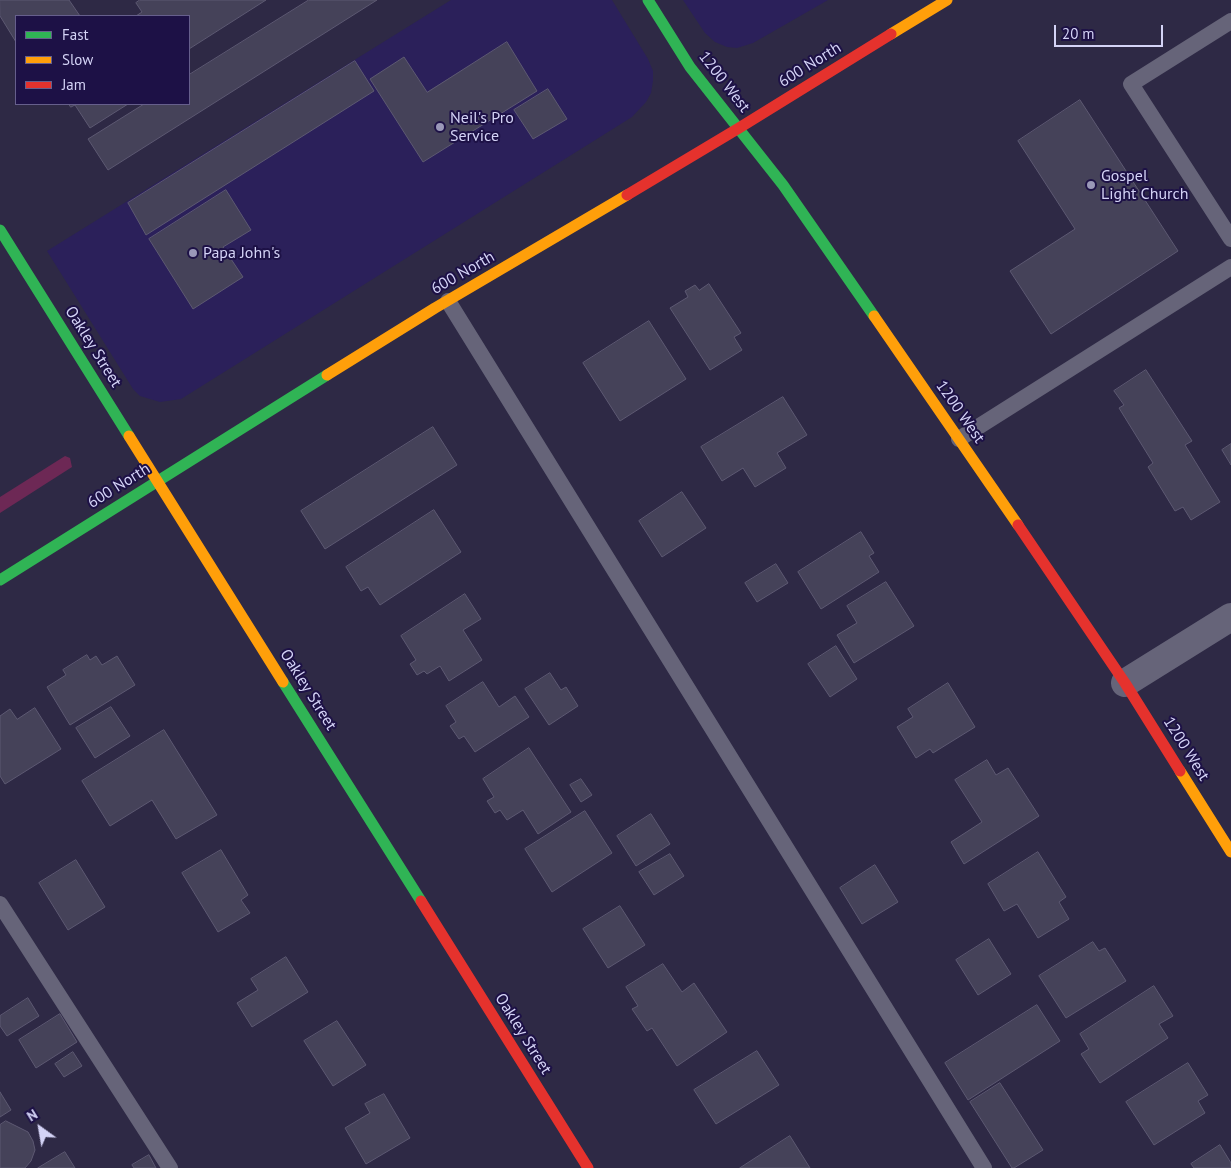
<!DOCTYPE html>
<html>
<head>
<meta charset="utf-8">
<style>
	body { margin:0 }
	#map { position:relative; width:1231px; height:1168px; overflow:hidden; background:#2e2945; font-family:"PT Sans",sans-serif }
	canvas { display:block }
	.legend { position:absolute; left:15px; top:15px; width:175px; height:90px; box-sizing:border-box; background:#1d1146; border:1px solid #665f8c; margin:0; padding:6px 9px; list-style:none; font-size:15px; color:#d4d3f6 }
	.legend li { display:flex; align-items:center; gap:10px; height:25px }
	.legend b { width:25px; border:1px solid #665f8c }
	.north { position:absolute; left:15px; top:1103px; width:50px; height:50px; -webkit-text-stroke:4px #1d1146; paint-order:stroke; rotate:328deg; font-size:14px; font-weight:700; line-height:20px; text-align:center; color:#d4d3f6 }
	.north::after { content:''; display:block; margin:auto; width:18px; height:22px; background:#d4d3f6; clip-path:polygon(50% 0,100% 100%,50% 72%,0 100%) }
	.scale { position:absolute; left:1054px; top:25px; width:109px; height:22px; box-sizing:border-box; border:2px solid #d4d3f6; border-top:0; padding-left:6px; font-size:15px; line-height:18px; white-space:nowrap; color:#d4d3f6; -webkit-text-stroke:4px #1d1146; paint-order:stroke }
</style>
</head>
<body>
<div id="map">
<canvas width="1231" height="1168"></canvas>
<ul class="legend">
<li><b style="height:6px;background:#30b455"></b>Fast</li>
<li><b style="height:6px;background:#ff9f0a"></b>Slow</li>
<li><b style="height:6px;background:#e5322d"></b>Jam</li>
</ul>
<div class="north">N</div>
<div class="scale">20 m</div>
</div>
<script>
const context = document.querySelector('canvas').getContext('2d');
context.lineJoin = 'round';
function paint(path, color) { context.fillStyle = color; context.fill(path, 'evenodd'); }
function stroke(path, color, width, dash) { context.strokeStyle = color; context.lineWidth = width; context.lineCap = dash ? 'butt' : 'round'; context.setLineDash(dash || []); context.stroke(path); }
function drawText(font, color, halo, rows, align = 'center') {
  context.font = font + ' "PT Sans",sans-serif'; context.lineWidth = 4; context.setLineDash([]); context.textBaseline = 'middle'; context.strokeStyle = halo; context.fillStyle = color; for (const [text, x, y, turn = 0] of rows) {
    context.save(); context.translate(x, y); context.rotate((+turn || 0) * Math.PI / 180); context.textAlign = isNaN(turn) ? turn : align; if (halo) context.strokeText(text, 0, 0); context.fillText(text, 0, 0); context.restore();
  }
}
paint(new Path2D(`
	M451,0h161l36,59 5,12v10l-2,12 -5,9 -14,15 -451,282 -21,3 -20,-6 -7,-7 -86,-138z
	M683,0h145l-75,43 -16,5 -10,-1 -12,-5 -10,-9z`), '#2b205a');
paint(new Path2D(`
	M65,456l5,2 2,9 -72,46v-16z`), '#6d2855');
const building = new Path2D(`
	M0,0h69l11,16h-64v26l-16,-26z
	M140,0h126l-77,49v-33h-53l6,-4 -6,-9z
	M309,0h68l-269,170 -20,-31 56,-35h45v-29z
	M507,42l30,49 -114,71 -53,-83 34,-22 23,35z
	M355,61l19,30 -228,144 -18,-32z
	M548,89l19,30 -34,20 -19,-29z
	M1080,100l98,151 -127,83 -41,-63 65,-42 -57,-88z
	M69,104h59l-38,24 -15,-23 -4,2z
	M226,190l25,40 -28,17 20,30 -50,32 -44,-70z
	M709,284l32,49 -7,4 8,13 -32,20 -40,-62 18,-11 -3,-6 10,-6 4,5z
	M649,321l37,58 -66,42 -37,-58z
	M1146,370l46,71 -7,4 35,57 -29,18 -8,-13 -8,4 -27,-44 5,-4 -34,-55 5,-3 -10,-14z
	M783,397l24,38 -30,18 9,15 -31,19 -12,-19 -21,13 -21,-34z
	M433,427l24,38 -132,84 -24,-38z
	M1231,444v21l-9,-15z
	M682,492l24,36 -44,29 -23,-36z
	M434,510l27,42 -81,53 -12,-18 -7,4 -15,-24z
	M861,532l13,21 -5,3 10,16 -58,37 -23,-37z
	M776,564l12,19 -31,19 -12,-19z
	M886,582l28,44 -60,37 -17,-28 20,-12 -10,-17z
	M465,594l16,25 -18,11 19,30 -33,21 -9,-15 -13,8 -3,-3 -7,4 -7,-11 6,-4 -15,-24z
	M836,646l21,33 -27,18 -22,-33z
	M87,655l3,5 6,-4 6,9 15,-9 18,29 -65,40 -23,-38 19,-12 -3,-5z
	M550,673l11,17 5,-3 12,19 -29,19 -24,-36z
	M483,682l16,25 16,-11 14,21 -54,35 -11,-16 -5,3 -9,-13 6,-4 -10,-16z
	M948,683l27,44 -42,26 -3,-4 -14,9 -19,-31 16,-10 -5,-8z
	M111,707l19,29 -35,22 -19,-30z
	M35,708l26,41 -56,35 -5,-8v-60l10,-7 7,10z
	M164,730l53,85 -41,24 -24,-39 -42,26 -28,-45z
	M529,748l42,64 -33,22 -15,-24 -16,10 -7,-10 -5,3 -8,-12 7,-4 -11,-18z
	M987,760l9,15 12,-7 31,48 -75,48 -13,-22 31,-20 -27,-42z
	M581,779l11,16 -11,7 -11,-17z
	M585,811l27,42 -60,39 -27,-43z
	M651,814l19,30 -34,22 -19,-30z
	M221,850l27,45 -7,5 9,13 -32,19 -36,-59z
	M1038,852l28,45 -7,5 10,17 -31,19 -21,-34 -13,7 -16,-27z
	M670,854l14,22 -30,19 -15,-23z
	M76,860l29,47 -37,23 -29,-47z
	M875,865l23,37 -36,22 -22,-36z
	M620,906l25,39 -37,23 -25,-39z
	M989,939l22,35 -33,21 -22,-35z
	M1093,942l6,9 6,-3 21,33 -60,37 -27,-42z
	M286,957l22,35 -56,35 -15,-24 21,-13 -7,-11z
	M663,964l19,28 12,-9 33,49 -50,34 -25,-38 -5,3 -15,-22 6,-3 -12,-19z
	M1154,986l19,30 -14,8 9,14 -68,45 -19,-29 8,-5 -9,-15z
	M28,998l11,18 -32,20 -7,-10v-10z
	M1037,1005l23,36 -92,59 -23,-37z
	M60,1014l17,28 -41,26 -17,-28z
	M337,1021l29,44 -33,21 -29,-45z
	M757,1051l22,34 -63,39 -22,-34z
	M73,1052l9,14 -18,11 -9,-13z
	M1188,1063l20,32 -10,6 7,12 -51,32 -28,-43z
	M1000,1083l43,67 -29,18h-2l-42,-66z
	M0,1092l11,18 -11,7z
	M384,1094l26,44 -44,26 -21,-36 25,-15 -5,-9z
	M6,1121l22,11 5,9 2,9 -4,11 -6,7h-25v-43z
	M790,1136l20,32h-70z
	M1220,1145l11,18v5h-37l-3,-4z
	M65,1152l10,16h-37z
	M149,1155l7,13h-22l-2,-3z`);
paint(building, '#454259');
stroke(building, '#5d5972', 1);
stroke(new Path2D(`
	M1231,21l-100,63 100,155
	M448,301l536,867
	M959,439l272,-172
	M0,904l170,264`), '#666479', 16);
stroke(new Path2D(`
	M1125,683l106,-66`), '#666479', 28);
stroke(new Path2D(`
	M648,0l42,67 93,118 91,131
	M0,230l129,206
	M0,580l327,-205
	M283,682l138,219`), '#30b455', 11);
stroke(new Path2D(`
	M891,34l56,-34
	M874,316l144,209
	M327,375l108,-67 192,-113
	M129,436l154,246
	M1180,771l51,81`), '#ff9f0a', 11);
stroke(new Path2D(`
	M627,195l112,-67 152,-94
	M1018,525l107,158 55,88
	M421,901l167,267`), '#e5322d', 11);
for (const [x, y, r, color] of [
	[440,127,5,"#9a98b8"],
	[1091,185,5,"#9a98b8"],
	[193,253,5,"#9a98b8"]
]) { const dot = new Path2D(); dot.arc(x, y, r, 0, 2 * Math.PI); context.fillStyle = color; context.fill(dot); stroke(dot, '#1d1146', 2); }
drawText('16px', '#d4d3f6', '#1d1146', [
	["600 North",810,65,-32],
	["1200 West",724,82,52],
	["600 North",463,273,-30],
	["Oakley Street",93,347,58],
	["1200 West",960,412,55],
	["600 North",119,486,-32],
	["Oakley Street",308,690,58],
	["1200 West",1186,749,58],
	["Oakley Street",523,1034,58]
]);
drawText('16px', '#d4d3f6', '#1d1146', [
	["Neil's Pro",450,118],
	["Service",450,136],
	["Gospel",1101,176],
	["Light Church",1101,194],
	["Papa John's",203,253]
], 'left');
</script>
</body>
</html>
